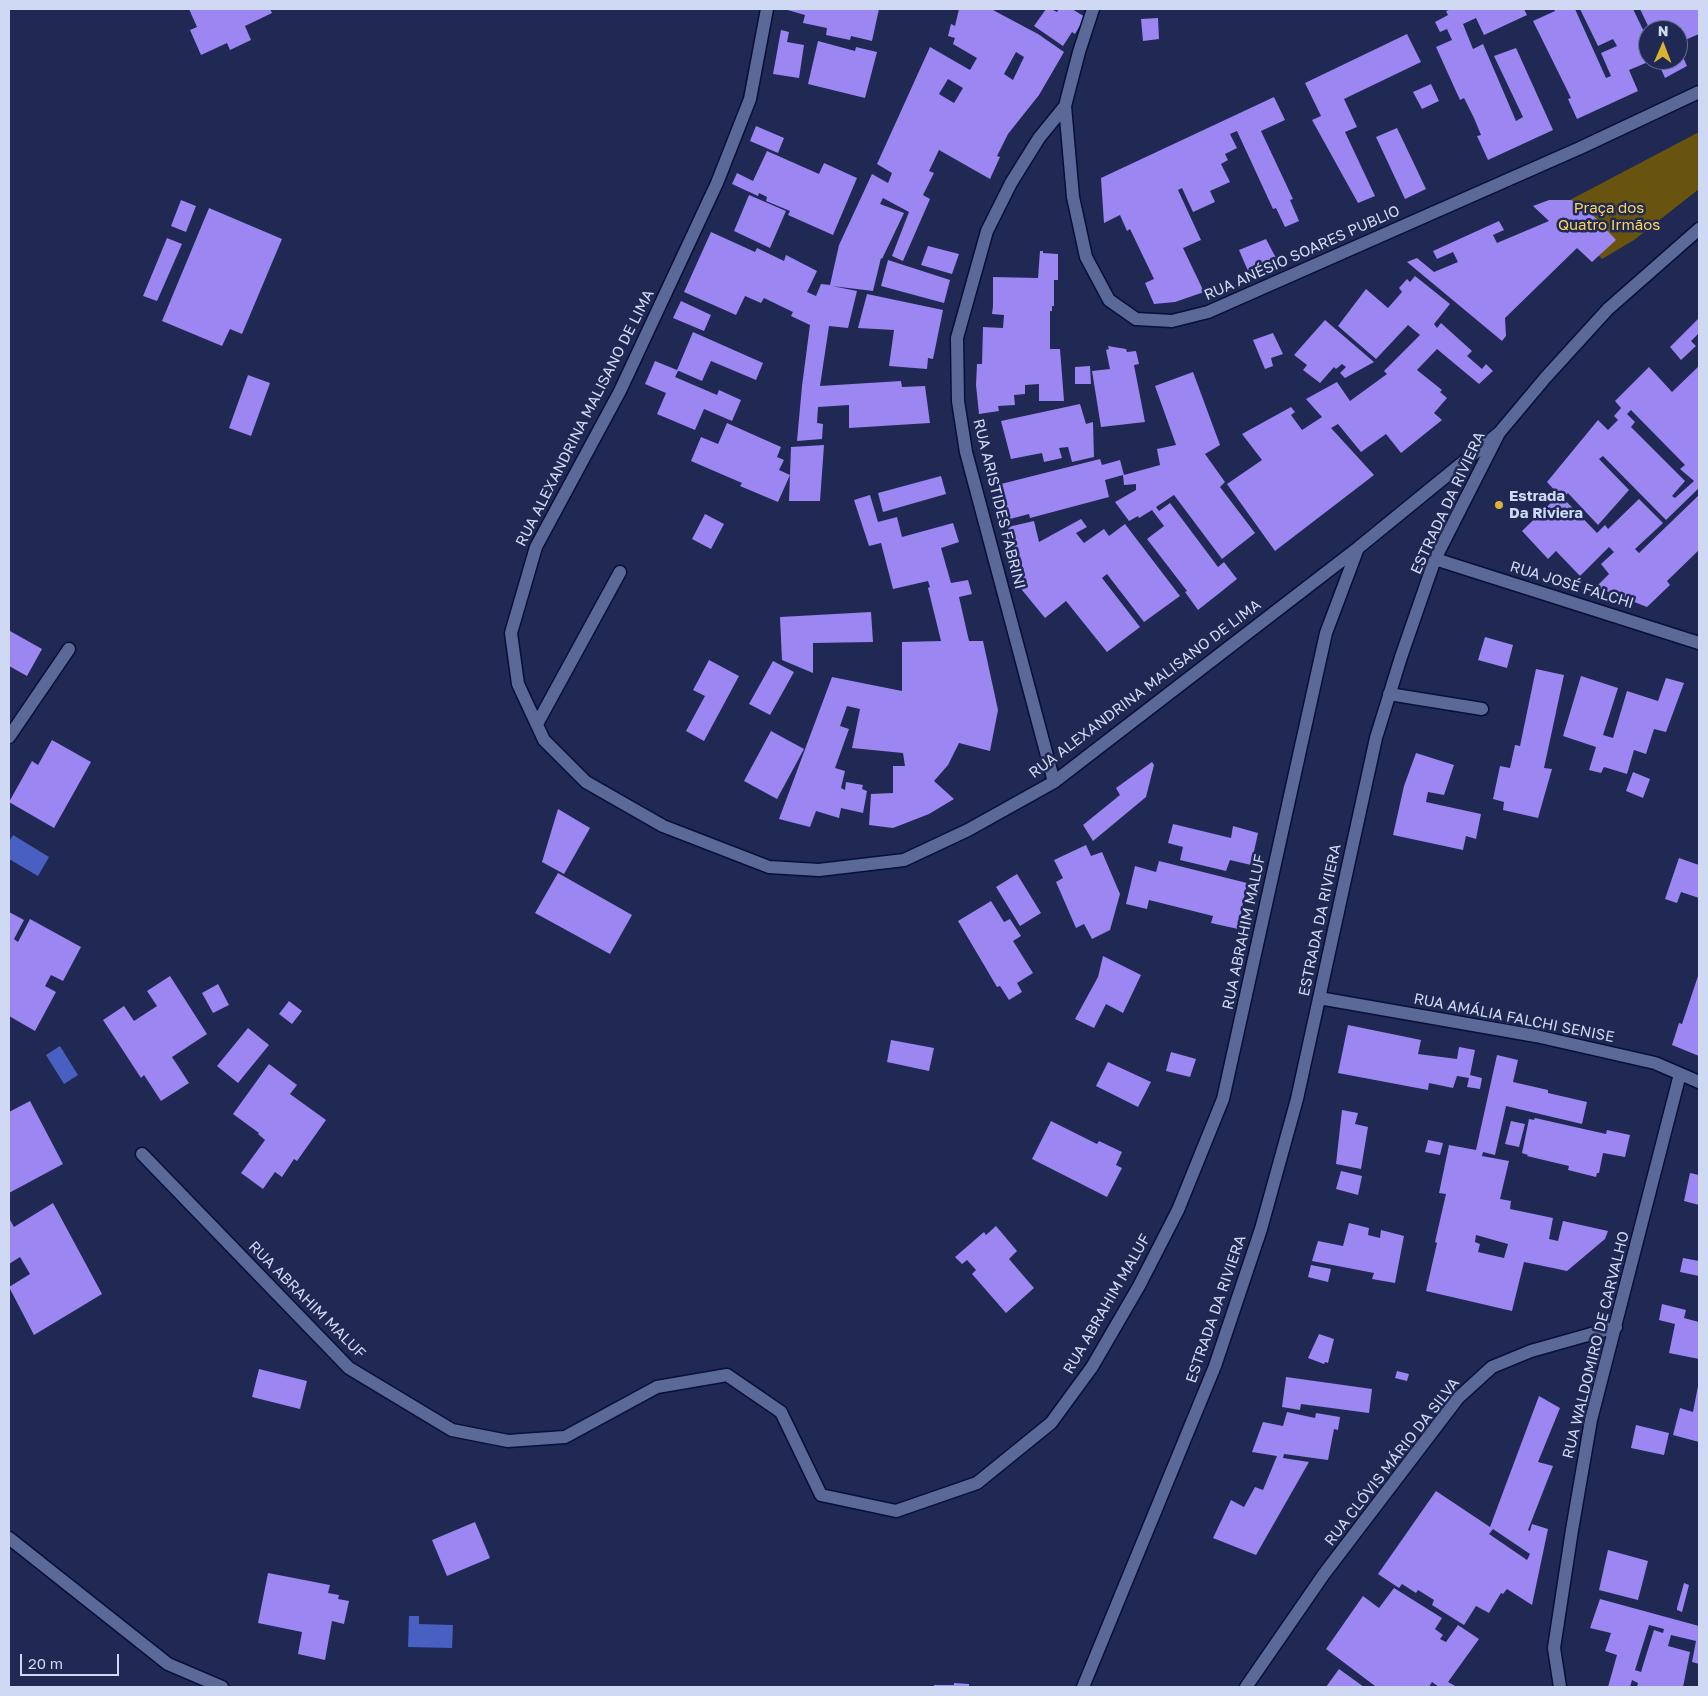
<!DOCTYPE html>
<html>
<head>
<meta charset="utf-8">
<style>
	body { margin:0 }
	#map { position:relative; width:1708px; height:1696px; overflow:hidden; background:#1f2953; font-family:"Golos Text",sans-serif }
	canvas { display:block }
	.frame { position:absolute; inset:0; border:10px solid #d0d9f4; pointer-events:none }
	.north { position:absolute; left:1638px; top:20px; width:50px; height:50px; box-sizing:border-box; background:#1f2953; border:1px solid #666f93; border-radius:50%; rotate:1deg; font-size:14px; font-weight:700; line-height:20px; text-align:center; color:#d0d9f4 }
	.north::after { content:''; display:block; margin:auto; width:18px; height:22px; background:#dab333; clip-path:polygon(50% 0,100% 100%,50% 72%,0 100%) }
	.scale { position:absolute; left:20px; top:1654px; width:99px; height:22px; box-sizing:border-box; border:2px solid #d0d9f4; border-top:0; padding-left:6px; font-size:15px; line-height:18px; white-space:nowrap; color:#d0d9f4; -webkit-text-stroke:4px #1f2953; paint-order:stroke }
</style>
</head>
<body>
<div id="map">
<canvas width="1708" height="1696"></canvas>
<div class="frame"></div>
<div class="north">N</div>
<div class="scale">20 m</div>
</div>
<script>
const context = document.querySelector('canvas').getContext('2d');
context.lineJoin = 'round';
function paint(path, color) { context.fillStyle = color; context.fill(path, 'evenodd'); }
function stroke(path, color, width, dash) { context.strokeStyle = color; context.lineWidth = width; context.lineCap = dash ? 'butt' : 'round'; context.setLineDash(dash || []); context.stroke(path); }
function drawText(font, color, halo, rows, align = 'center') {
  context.font = font + ' "Golos Text",sans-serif'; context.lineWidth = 5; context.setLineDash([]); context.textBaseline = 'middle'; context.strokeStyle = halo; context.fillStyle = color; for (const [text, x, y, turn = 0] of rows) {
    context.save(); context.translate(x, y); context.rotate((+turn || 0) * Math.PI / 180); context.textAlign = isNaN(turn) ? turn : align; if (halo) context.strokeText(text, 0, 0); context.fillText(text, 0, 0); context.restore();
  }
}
paint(new Path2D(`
	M1699,132v57l-65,51 -32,19 -51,-49z`), '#69540f');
paint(new Path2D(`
	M13,835l36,22 -11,19 -29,-17v-17z
	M60,1046l18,29 -14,9 -18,-29z
	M409,1616h10v8l34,1 -1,23 -44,-1z`), '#495fc2');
paint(new Path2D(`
	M189,9h81l2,4 -27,13 6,14 -21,10 -3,-7 -26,12 -11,-25 7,-3z
	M784,9h95l-7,32 -21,-5 -1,4 -24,-5 1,-7 -24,-5 2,-8z
	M959,9h32l47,25 26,18 -25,43 -31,39 -11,22 3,1 -10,22 -51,-29 -10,21 5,2 -11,22 7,4 -27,62 -11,-5 17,-44 -26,-14 -3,6 24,9 -22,46 -1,-1 -8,33 -41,-5 25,5 -9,37 -19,-2 -9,60 81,-5 1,6 23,-1 5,37 -81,5v-23l-31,2 -1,16 6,1 -1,15 -25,2 5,-55 8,-61 -19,-9 2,-4 -29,-14 -3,5 -16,-7 -9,19 -52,-23 27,-60 44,20 2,-4 27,13 2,-6 31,16 -10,21 9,4 5,-12 9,1 9,-40 33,-71 16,9 4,-10 -15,-9 53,-117 40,23 7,-12 -24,-14 2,-6 -7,-2 3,-12 4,2zM1016,52l8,5 -11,23 -9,-6zM948,79l15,9 -9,15 -15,-9z
	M1046,9h5l6,3 2,-3h13l13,8 -10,17 -3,-2 -9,14 -29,-20z
	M1452,9h72l3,6 -43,20 -8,-17 -13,6 10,25 10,-5 33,77 7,-4 -29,-61 22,-8 37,82 -65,30 -11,-24 4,-1 -7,-17 -10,-20 -4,2 -24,-53 16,-7 -5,-11 -7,3 -5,-10 13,-7 -2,-4z
	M1554,9h21l31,69 5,-2 -10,-23 16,-7 -4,-7 -15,7 -18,-37h53l15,31v20h5l-24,10 9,21 -61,28 -9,-20 3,-1 -38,-77 22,-10z
	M1640,9h59v25l-21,9v-13h-28z
	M1158,18l1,21 -16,2 -2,-22z
	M781,30l8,2 -2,10 17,3 -5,33 -26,-4z
	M1407,34l14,28 -77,37 13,28 -12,5 30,64 -17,7 -46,-83 9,-4 -16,-33z
	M818,41l37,10 1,-4 21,5 -12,46 -57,-14z
	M1678,46l9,20 -22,12 -8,-18h21z
	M1431,84l8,17 -17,8 -9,-17z
	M1274,97l11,23 -24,11 32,68 -3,1 9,21 -14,6 -9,-19 -3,1 -36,-78 -7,3 7,14 -12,6 3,6 -7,4 9,18 -20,9 5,11 -22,10 -11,-24 -4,2 23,50 -18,8 21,44 -29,10 -21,2 -9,-21 9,-4 -24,-50 -3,2 -7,-16 -16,8 -3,-45z
	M756,126l28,12 -6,15 -28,-12z
	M1397,128l29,61 -21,10 -29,-62z
	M767,151l52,23 5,-11 33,15 -24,57 -45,-20 2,-4 -24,-10 1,-4 -8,-4 -1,3 -26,-12 5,-11 16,8z
	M749,195l37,16 -16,37 -36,-17z
	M181,200l15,6 -10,26 -15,-6z
	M1549,200h22l16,9 29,31 -24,22 -15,-14 -72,70 1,18 -4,5 -95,-79 10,-4 17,14 24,-10 -5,-10 -16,7 -4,-8 66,-30 5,9 -11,5 4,8 52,-22 -16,-15z
	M209,208l73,31 -40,95 -12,-5 -8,17 -60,-25z
	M167,238l15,6 -25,57 -14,-5z
	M1266,239l10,19 -28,13 -9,-21z
	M928,246l31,8 -7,20 -31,-9z
	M1040,251h3v2l15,1v26h-4v26h-2v5h-2v38h10l4,52h-25v-17l-14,1v9l-11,1 1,10 -17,1 1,5 -20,3 -3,-29 1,-21h5l1,-37 20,1 1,-13 -12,-1 1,-8v-29l45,1z
	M888,260l62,20 -6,23 -63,-17z
	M1415,276l35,28 -16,20 3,4 4,-5 31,28 -5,5 15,13 4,-5 7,7 -14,13 -42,-35 -20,21 25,20 -2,2 7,6 -13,15 8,7 -41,33 -15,-19 -25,18 -23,-28 -7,4 43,47 -99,76 -48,-67 35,-24 -20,-26 49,-27 4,5 -4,3 11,15 20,-13 -16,-18 31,-17 13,19 37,-27 -3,-3 36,-36 -12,-10 -32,34 -38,-33 28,-37 22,19 14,-16 -3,-4 8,-9 3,3z
	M867,294l76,16 -10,49 -5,-1 -1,11 -38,-3 5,-36 -36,-2z
	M681,301l30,14 -7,16 -31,-13z
	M1699,318v18l-1,-2 -7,7 5,5 -15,14 -11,-13z
	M1325,320l49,42 -29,16 -5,-5 6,-6 -4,-3 -6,5 -2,-2 -14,16 -17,-13 4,-5 -13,-10z
	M693,332l70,31 -7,17 -45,-19 -9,20 -23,-10h-1l-3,6 42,18 2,-5 22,10 -9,21 -28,-12 -9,21 -38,-16 9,-21 -21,-9 10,-23 22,9z
	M1273,333l10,21 -12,4 2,8 -8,3 -12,-29z
	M1108,346l18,3 1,3 9,-1 3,13 -5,1 11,57 -44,5 -9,-56 18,-2 -4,-19 3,-1z
	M1090,366l1,18h-16v-17z
	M1699,366v122l-33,32 -63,-64 -4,3 30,31 -31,35 -30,-32 -5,5 34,35 8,-8 3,4 31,-30 24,24 -28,26 4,4 60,-58v55l-32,31 3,4 -23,22 -51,-20 13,-13 -8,-10 13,-12 -5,-5 -29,29 -24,-25 -8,8 -26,-28 37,-36 -12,-13 51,-62 10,10 10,-10 -4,-4 7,-8 -6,-7 34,-34 23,25zM1631,410l54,55 -5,4 14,12 -19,17 -3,-2 13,-15 -54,-54 4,-5 -8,-8z
	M1193,372l27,73 -15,9 20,28 -5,5 35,46 -33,26 -48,-64 -18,12 3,4 11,-8 48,64 6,-5 13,17 -20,16 -19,15 -13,-18 2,-1 -40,-52 17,-13 -12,-16 -13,8 -1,-2 -9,5 -14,-19 21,-12v-6l-12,1 -1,-10 -18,5 4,17 -79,21 -1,-4 -23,6 -9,-35 103,-26 2,6 18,-5 4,15 36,-10 -3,-16 19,-4 -21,-59z
	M248,375l22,8 -19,53 -22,-8z
	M1080,404l6,20 7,-2 1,35 -22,5 -4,-15 -9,1 3,10 -18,4 -2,-9 -31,6 -10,-38z
	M727,423l54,24 -4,10 7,3 -5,10 11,5 -12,27 -38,-16 2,-3 -51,-22 10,-24 17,7z
	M824,445l-4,56h-31l2,-54z
	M941,476l5,18 -63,18 -5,-19z
	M870,495l8,27 19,-5 5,20 51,-14 6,19 -18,6 10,35 17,-3 4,14 -13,3 10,44h14l15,69 -8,41 -31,-8 -11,22 -14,16 20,18 -25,15 -36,14 -24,-3 2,-31 22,-1v-27h12l-2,-13 -51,-5 8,-39 -13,-3 -7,20 9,3 -14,39 10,3 -4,17 4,2 1,-8 17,3 -1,4 5,2 -4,22 -22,-5 -2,10 -23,-7 -6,16 -31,-8 53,-142 70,14v-49l39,-1 -13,-53 2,-1 -2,-6 -35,8 -12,-46 -12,3 -15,-46z
	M705,514l19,10 -13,25 -19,-10z
	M1081,519l6,8 -11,6 8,10 20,-14 5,7 16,-12 55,72 -36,26 -37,-48 -5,4 38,49 -33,25 -41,-51 -21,17 -23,-28 -14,-63 26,-6 5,21z
	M871,612l2,30 -60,1v30l-31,-13 -2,-43z
	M10,631l32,18 -15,27 -18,-10z
	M1485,637l28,8 -6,23 -29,-8z
	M709,660l30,16 -35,65 -18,-10 19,-35 -12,-6z
	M773,661l21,11 -24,43 -21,-11z
	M1536,669l28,6 -20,93 8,1 -14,49 -35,-8 1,-8 -11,-3 7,-33 10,2 5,-23 5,1z
	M1581,676l37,12 -15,47 10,3 14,-47 31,10 8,-23 18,5 -18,49 -12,-3 -8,25 -12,-4 -7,24 -23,-7 -3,6 -12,-3 7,-23 -33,-11z
	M771,731l33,18 -27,50 -33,-18z
	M52,740l39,22 -37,66 -45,-26 23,-41 6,4z
	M1416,753l38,12 -10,30 -16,-3 -2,10 55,12 -5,25 -10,-3 -3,14 -70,-15 11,-49z
	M1152,762l2,3 -8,32 -53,44 -10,-16 37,-30 -4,-7z
	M1633,772l17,7 -7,19 -17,-7z
	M558,809l32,19 -26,46 -22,-12z
	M1173,824l58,14 2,-12 25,7 -7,32 -21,-5 -4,11 -46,-11 3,-13 -15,-4z
	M1086,845l5,11 11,-4 18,42 -10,36 -18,9 -8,-15 -8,4 -20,-46 7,-4 -9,-18z
	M1679,858l20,7v33l-18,-6 -4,11 -12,-4z
	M1159,861l88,22 -9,46 -27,-6 2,-7 -64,-16 -2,9 -21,-5 9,-38 21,6z
	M558,873l74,42 -22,39 -75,-41z
	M1017,874l24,39 -21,13 -24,-39z
	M991,901l13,21 6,-3 11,17 -8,5 20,32 -16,10 5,9 -13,8 -9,-14 -3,1 -39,-66z
	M9,912l15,8 -10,19 4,3 12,-23 51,28 -18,34 -12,-6 -6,11 11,6 -21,39 -26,-15z
	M1103,956l38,19 -18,38 -17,-9 -12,24 -19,-9 23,-42z
	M1699,973v83l-27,-11 7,-22 3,1z
	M170,976l37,58 -35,23 17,26 -28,18 -17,-26 -3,3 -38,-58 21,-14 10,15 23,-15 -10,-15z
	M218,984l11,21 -16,8 -11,-20z
	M289,1001l13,10 -10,13 -13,-10z
	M1348,1025l73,15 -3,14 39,5 2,-12 16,3 -5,25 12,3 -2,11 -13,-2 2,-9 -12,-2 -4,12 -24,-5 -1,7 -90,-17z
	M248,1028l21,17 -31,38 -21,-17z
	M891,1040l43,8 -5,23 -42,-9z
	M1171,1052l25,7 -6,18 -24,-6z
	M1497,1055l21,5 -5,22 35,8v3l39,9 -5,22 -76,-18 -11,49 -12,-3 -1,4 27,5 -9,38 11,2 -1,8 43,9 -4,21 9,2 5,-20 45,10 -3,8 -38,32 -43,-9 -12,49 -86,-20 11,-48 -2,-1 11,-48 -7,-1 10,-48 27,5zM1476,1235l32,9 -4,14 -26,-6 2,-8 -5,-2z
	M1108,1062l43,20 -13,25 -42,-21z
	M269,1064l28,21 -7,9 36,26 -29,41 -3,-2 -12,18 -7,-5 -12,17 -22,-16 24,-33 -7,-6 1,-1 -26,-19z
	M30,1101l33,63 -54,29v-81z
	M1342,1110l16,3 -3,11 13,3 -7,42 -25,-5z
	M1535,1118l71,16 1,-4 23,5 -5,22 -22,-4 -4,20h-2l-1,4 -28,-7 1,-4 -42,-10 1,-1 -6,-2 7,-34 5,1z
	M1051,1121l46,23 2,-3 23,11 -6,13 6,3 -15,29 -75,-38z
	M1511,1121l14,3 -6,23 -14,-3z
	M1428,1140l15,3 -3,12 -15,-3z
	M1341,1171l21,5 -4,19 -22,-6z
	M1690,1173l9,2v30l-15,-4z
	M53,1203l49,91 -68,41 -25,-48 21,-13 -10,-17 -11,7v-46l5,9z
	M1349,1223l20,5 -1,7 12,3 1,-8 23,6 -9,47 -23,-4 2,-6 -62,-12 6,-20 25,5z
	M996,1226l21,25 -8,8 25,29 -28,25 -34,-39 4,-4 -9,-10 -5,4 -7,-7 29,-25 2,3z
	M1683,1258l16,3v15l-19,-4z
	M1311,1265l20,4 -3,13 -20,-5z
	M1662,1304l24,6 -2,8 15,4v37l-30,-6 6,-29 -16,-4z
	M1319,1334l15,5 -6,24 -3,-1 -1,2 -16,-6z
	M259,1369l48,12 -7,28 -48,-12z
	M1397,1371l12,3 -2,7 -12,-3z
	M1286,1377l86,12 -3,24 -68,-9 -1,6 -18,-3z
	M1698,1386h1v56l-26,-7 7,-27 13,4z
	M1539,1396l21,12 -22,54 15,4 -25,64 2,1 2,-7 16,5 -16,76 -25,-16 -4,5 -2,-1 -12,20 -13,-7 -12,19 -32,-20 2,-5 -16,-10 -2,3 -14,-9 -3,4 -21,-14 58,-83 54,36zM1493,1529l37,25 -3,6 -38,-26z
	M1287,1412l28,6 1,-5 24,4 -2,13 -4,-1 -6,31 -44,-6 -1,4 26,4 -53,93 -43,-17 18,-38 13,7 11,-20 8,3 14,-34 -25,-4 11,-30 20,4z
	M1636,1425l33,8 -5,22 -33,-7z
	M475,1522l15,36 -43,18 -15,-36z
	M1608,1550l40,11 -10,39 -39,-10z
	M268,1573l62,12 -2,8 11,2 -1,4 11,2 -5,23 -12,-3 -7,39 -27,-6 4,-22 -44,-9z
	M1684,1583l5,2 -7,27 -5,-2v-2z
	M1394,1588l48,30 -7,11 8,6 -3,4 6,3 12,-17 21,14 -31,43 9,5h-18l-7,-5 -3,5h-55l1,-1 -49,-37 37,-53 16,12z
	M1600,1599l99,27v38l-7,-2 4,-21 -25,-6 -3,11 22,6 -7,35h-46l1,-4 -6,-3 -2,7h-22l9,-32 -12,-4 6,-18 -21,-5zM1649,1625l15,4 -1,4 -9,-3 -13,42 -6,-2z
	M1339,1669l25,18h-38z
	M954,1683l15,1v3h-35v-2h20z`), '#9b86f2');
const minor = new Path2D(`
	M767,9l-17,90 -33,84 -97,208 -84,156 -25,86 7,51 26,56 42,42 77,44 106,41 50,3 85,-10 64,-30 86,-48 304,-234 141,-115
	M1093,9l-14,43 -14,54 8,91 13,60 23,43 27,19 36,2 36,-9 372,-164 119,-56
	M1435,559l264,84
	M1389,694l93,15
	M537,724l83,-152
	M9,737l60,-88
	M1054,782l-88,-330 -8,-51 -1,-63 30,-107 24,-48 28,-45 26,-32
	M1319,998l217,38 119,27 44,19
	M142,1154l207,214 103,62 56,11 57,-4 92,-50 70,-12 54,37 40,83 75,16 81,-28 74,-60 41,-56 47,-81 39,-76 45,-111 103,-466 32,-85
	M9,1538l159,126 54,23
	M1083,1687l132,-321 46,-137 36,-130 79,-361 25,-81 34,-98 64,-126 47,-56 62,-68 91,-80
	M1246,1687l78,-113 134,-176 34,-31 39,-16 85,-24
	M1560,1687l-6,-39 18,-118 19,-110 89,-346`);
stroke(minor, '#090f37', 15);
stroke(minor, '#5b6998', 12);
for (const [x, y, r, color] of [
	[1499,505,5,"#dab333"]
]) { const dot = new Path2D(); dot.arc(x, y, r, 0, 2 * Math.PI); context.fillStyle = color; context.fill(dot); stroke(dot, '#1f2953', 2); }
drawText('15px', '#fed456', '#1f2953', [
	["Praça dos",1609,208],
	["Quatro Irmãos",1609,225]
]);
drawText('15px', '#d0d9f4', '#1f2953', [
	["RUA ANÉSIO SOARES PUBLIO",1302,253,-24],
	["RUA ALEXANDRINA MALISANO DE LIMA",585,418,-63],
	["ESTRADA DA RIVIERA",1448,503,-65],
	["RUA ARISTIDES FABRINI",999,504,76],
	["RUA JOSÉ FALCHI",1572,585,17],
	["RUA ALEXANDRINA MALISANO DE LIMA",1145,689,-37],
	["ESTRADA DA RIVIERA",1320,920,-78],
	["RUA ABRAHIM MALUF",1244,932,-78],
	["RUA AMÁLIA FALCHI SENISE",1514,1018,11],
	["RUA ABRAHIM MALUF",307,1300,45],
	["RUA ABRAHIM MALUF",1107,1304,-60],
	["ESTRADA DA RIVIERA",1216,1309,-71],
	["RUA WALDOMIRO DE CARVALHO",1596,1345,-76],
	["RUA CLÓVIS MÁRIO DA SILVA",1392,1462,-52]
]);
drawText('bold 15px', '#d0d9f4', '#1f2953', [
	["Estrada",1509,496],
	["Da Riviera",1509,513]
], 'left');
</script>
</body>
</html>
